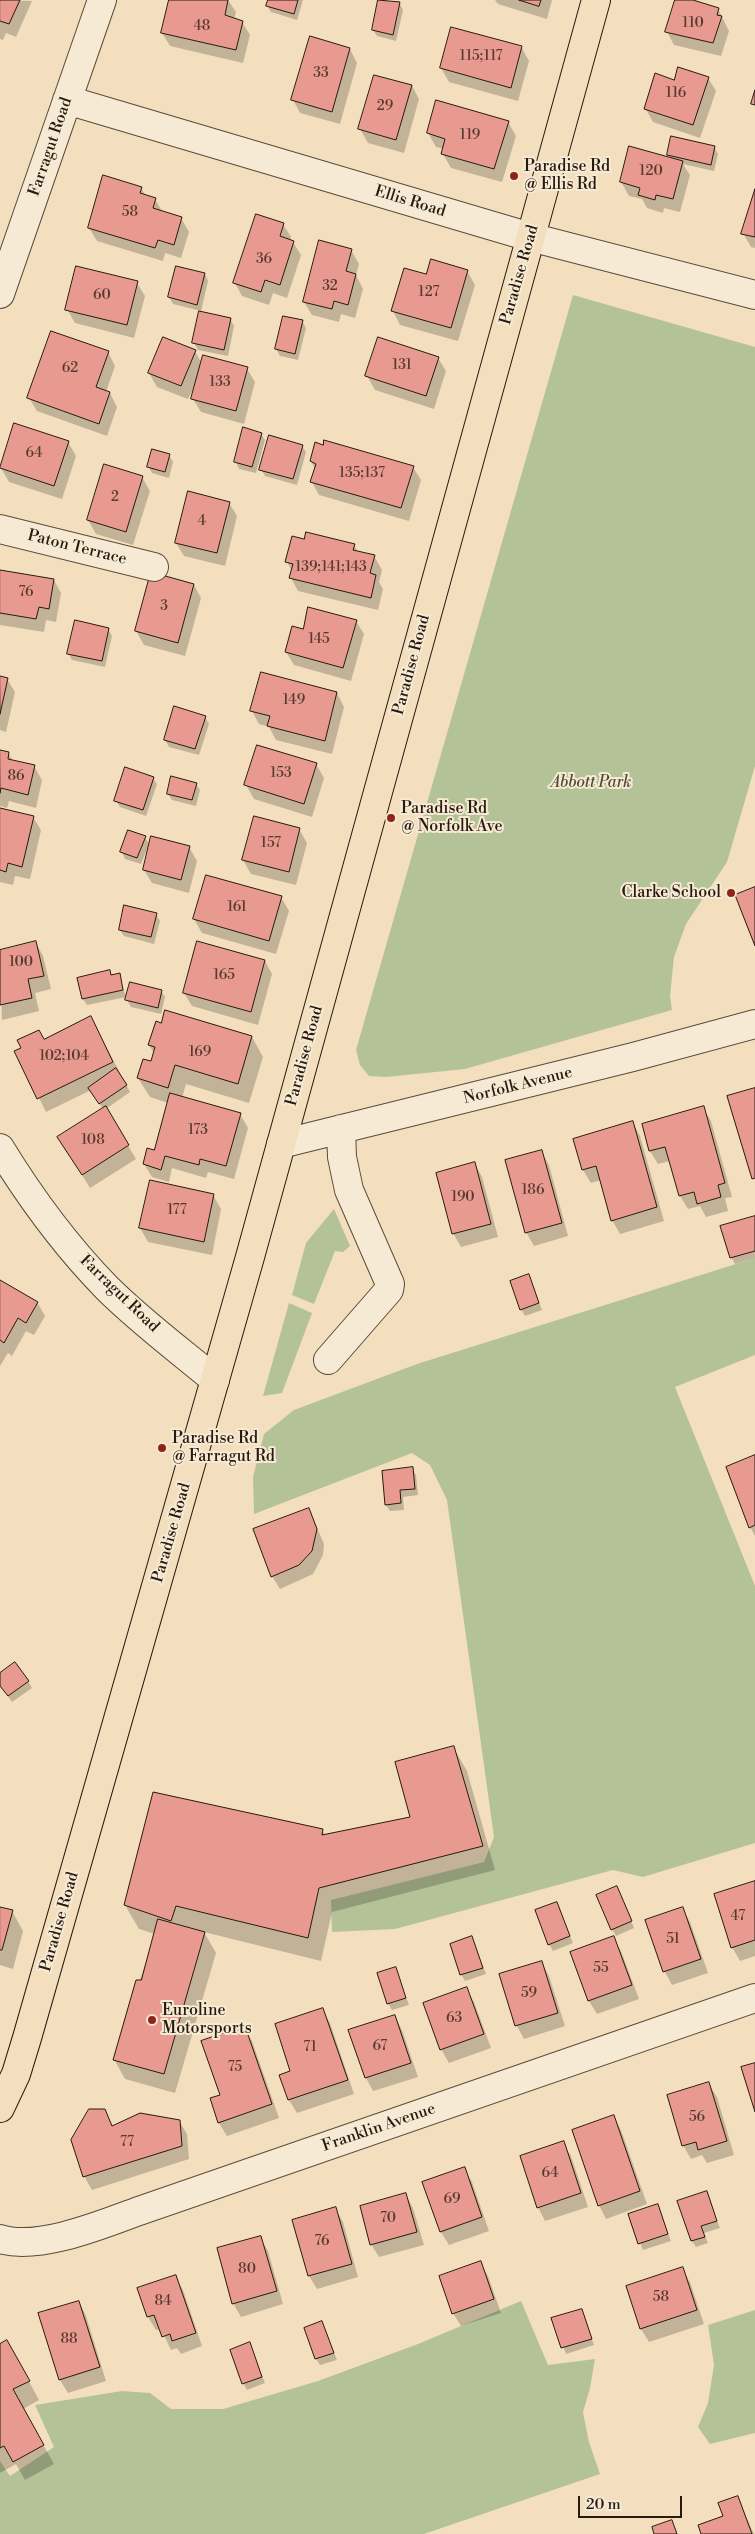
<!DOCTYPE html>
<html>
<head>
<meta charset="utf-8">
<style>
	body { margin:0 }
	#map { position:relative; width:755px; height:2534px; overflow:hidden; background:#f3dfbe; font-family:"Libre Bodoni",serif }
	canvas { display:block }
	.scale { position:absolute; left:578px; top:2496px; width:104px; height:22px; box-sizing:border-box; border:2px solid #271a0e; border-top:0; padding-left:6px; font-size:15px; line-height:18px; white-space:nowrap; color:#271a0e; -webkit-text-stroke:4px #f7ead5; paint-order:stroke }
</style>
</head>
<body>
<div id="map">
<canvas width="755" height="2534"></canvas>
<div class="scale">20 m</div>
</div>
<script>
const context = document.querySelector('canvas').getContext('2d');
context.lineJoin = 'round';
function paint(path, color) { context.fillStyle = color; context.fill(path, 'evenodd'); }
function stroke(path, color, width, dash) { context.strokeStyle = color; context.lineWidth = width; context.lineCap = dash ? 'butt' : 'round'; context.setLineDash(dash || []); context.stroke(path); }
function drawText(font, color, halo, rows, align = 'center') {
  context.font = font + ' "Libre Bodoni",serif'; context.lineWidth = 4; context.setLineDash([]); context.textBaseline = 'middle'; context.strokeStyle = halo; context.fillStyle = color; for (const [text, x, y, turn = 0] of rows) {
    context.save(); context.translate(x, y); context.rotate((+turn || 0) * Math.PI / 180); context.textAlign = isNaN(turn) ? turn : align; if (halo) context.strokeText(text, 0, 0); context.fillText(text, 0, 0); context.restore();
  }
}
paint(new Path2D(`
	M573,295l182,52v419l-28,96 -41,62 -12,33 -4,39 2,14 -207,59 -79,8 -17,-1 -9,-11 -4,-15z
	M334,1209l16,37 -7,6 -8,-1 -21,53 -22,-9 14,-52z
	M755,1258v97l-80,32 80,199v257l-112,34 -30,-7 -218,59 -63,3 -1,-32 153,-38 10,-25 -47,-337 -17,-35 -18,-12 -158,61 -1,-37 11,-43 30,-24 123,-46z
	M289,1303l23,10 -30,80 -19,3z
	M521,2301l27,64 47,-6 -5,29 -7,24 6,30 11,32 -176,60h-424v-73l10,15 44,-29 -19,-42 87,-14 28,2 21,16h52l95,-28 100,-37z
	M755,2310v123l-45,11 -12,-17 10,-24 6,-38 -6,-40z`), '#b4c397');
paint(new Path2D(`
	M0,0l32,1 -16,36 -10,-4 -3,7 -3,-1z
	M170,0h58l8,12 -2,7 8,3 8,13 -7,28 -73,-17 -8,-13z
	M269,0h34l-6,20 -26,-8 -4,-7z
	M380,0l20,4 3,6 -7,31 -19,-5 -4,-6z
	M495,0h57l-5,19 -49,-15z
	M676,0h13l29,9 11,22 -8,25 -47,-11 -7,-13z
	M452,28l70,20 7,13 -11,40 -69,-19 -8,-14z
	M350,49l7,14 -17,61 -40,-11 -7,-13z
	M708,78l8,13 -16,47 -47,-16 -8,-14 30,-27z
	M412,86l7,13 -15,54 -36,-10 -8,-14z
	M508,122l8,14 -14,46 -51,-14 -8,-14 1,-5 -8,-2 -8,-14z
	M714,147l4,7 -4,17 -31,-7 7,11 -10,37 -16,-4 -1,5 -16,-5 -5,-9 -13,-3 -8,-14 49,-23 -2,-4z
	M141,188l5,8 9,3 8,14 18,5 8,14 -8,26 -16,-5 -2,8 -66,-20 -8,-13z
	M755,191v57l-4,-1 -8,-14z
	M283,224l8,13 -1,4 3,1 8,13 -14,43 -14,-5 -4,12 -27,-9 -7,-13z
	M351,250l8,14 -3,11 7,14 -8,29 -14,-4 -2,8 -27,-7 -8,-13z
	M467,271l8,14 -17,56 -58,-16 -7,-14 34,-35z
	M205,274l3,7 -7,30 -28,-7 -4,-7z
	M137,283l8,13 -11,42 -59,-15 -8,-14z
	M230,319l4,7 -6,30 -30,-6 -4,-7z
	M302,321l4,7 -8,32 -18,-4 -4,-7z
	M195,351l7,13 45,5 8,13 -11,42 -43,-12 -8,-13 4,-18 -9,18 -31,-12 -8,-14z
	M108,352l7,14 -9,26 4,1 7,14 -10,29 -70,-25 -8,-13z
	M438,358l8,13 -12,38 -59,-19 -8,-14z
	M261,434l4,6 -9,33 -17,-4 -3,-7z
	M68,442l8,14 -14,43 -53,-17 -8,-14z
	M302,446l4,6 -9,33 -32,-9 -4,-7z
	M169,455l4,7 -4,16 -17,-5 -4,-7z
	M311,461l102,6 8,13 -12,41 -90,-26 -7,-13 3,-13z
	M142,477l8,14 -17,54 -37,-11 -8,-14z
	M229,503l8,13 -12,50 -41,-10 -8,-13z
	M354,545l4,7 16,4 8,14 -3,12 4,7 -5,21 -80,-19 -7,-13 1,-7 -5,-9z
	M0,571l54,9 7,13 -5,29 -10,-2 -2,12 -44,-7z
	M194,585l7,13 -16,58 -41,-11 -8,-14z
	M356,621l8,13 -13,47 -57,-16 -8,-13 17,-22z
	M108,629l4,7 -7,31 -33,-7 -4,-7z
	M0,677l7,2 8,13 -9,40 -6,-2z
	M337,693l7,14 -12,47 -56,-14 -7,-13 -10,-3 -7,-13z
	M205,717l4,7 -10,31 -30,-8 -4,-7z
	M0,751l8,2 5,8 21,5 8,14 -6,28 -27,-7 -2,7 -7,-2z
	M316,764l8,14 -12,39 -58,-18 -8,-14z
	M153,778l4,6 -11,32 -26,-9 -4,-6z
	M196,784l4,6 -4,16 -24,-6 -4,-6z
	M0,810l33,7 8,13 -11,49 -15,-3 -2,9 -13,-3z
	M299,829l8,14 -11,42 -45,-11 -8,-14z
	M145,837l4,7 -8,20 -16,-5 -3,-7z
	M189,847l8,14 -8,32 -37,-10 -8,-13z
	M281,897l8,14 -13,43 -74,-21 -8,-14z
	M156,914l4,7 -6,23 -30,-8 -4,-6z
	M36,943l7,13 8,33 -16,4 4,18 -37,9 -2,-69z
	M265,961l7,13 -14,51 -66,-19 -8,-13z
	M110,972l2,4 7,-1 7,22 -39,8 -4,-6z
	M161,991l4,6 -4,17 -30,-7 -4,-7z
	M166,1011l86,26 11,20 -14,46 -63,-19 -4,14 58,16 8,14 -14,51 -26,-7 -2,6 -34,-10 -3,14 -17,-5 -8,-13 11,-13 13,-48 -18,-6 -12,-19 13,-16 3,-9 -5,-8 13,-21z
	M98,1031l32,61 -24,17 30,50 -46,29 -23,-38 36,-41 -12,-19 -45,22 -30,-60 28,-12z
	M703,1108l8,13 21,76 -7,1 3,13 -22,6 -6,-11 -12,3 -8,-13 -10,-35 -12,3 -8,-13 -7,-26z
	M633,1123l7,13 24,85 -44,13 -8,-14 -11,-40 -10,3 -8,-13 -9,-31z
	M541,1151l8,14 19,71 -34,10 -8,-14z
	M475,1164l7,13 16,60 -37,10 -8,-14z
	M213,1195l8,14 -9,46 -64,-13 -8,-14z
	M755,1217v41l-20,6 -4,-7z
	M529,1276l13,34 -17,6 -4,-7z
	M0,1282l37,20 8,14 -11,19 -8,-4 -14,25 -4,-3 -8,13z
	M755,1457v79l-5,-9z
	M412,1469l4,6 2,20 -15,2 1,13 -14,1 -4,-6z
	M309,1509l15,35 -1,11 -10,19 -33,15 -8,-13z
	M0,1675l28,6 4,7 -20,14 -12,-17z
	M453,1747l14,24 28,99 -163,42 -11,49 -117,-29 12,21 -41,140 -50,-14 -11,-20 41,-125 -16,-5 -14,-24 197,-75 3,5 87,-17z
	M755,1882v74l-15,5 -8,-14z
	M620,1894l14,34 -18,8 -4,-7z
	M557,1904l16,39 -20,8 -4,-7z
	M0,1908l12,3 11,20 -10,38 -13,-4z
	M682,1908l8,14 18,51 -36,12 -7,-13 -19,-51z
	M472,1938l14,36 -21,7 -4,-7z
	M613,1938l8,13 18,48 -42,15 -8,-13 -18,-48z
	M542,1963l7,13 16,50 -41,13 -7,-13 -16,-51z
	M395,1968l14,37 -17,5 -4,-7z
	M466,1989l8,13 17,46 -42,15 -8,-14z
	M322,2009l8,14 24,71 -57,19 -8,-13 -8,-25 11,-3z
	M395,2016l7,14 16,47 -45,14 -7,-13 -16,-47z
	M244,2028l8,13 27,77 -52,18 -8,-13 3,-27z
	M709,2084l8,13 17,58 -27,8 -5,-8 -11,4 -8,-14z
	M104,2110l9,16 66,-5 8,13 2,25 -97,31 -8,-14z
	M613,2116l8,14 26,74 -41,15 -7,-14z
	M563,2143l8,13 17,51 -43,14 -7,-14z
	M464,2169l8,13 17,49 -40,14 -8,-13 -17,-49z
	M706,2193l14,35 -16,5 4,10 -12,4 -4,-6z
	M406,2195l7,13 11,37 -45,12 -8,-13z
	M657,2205l14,36 -28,9 -14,-36z
	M335,2208l8,14 15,55 -41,12 -8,-13z
	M260,2237l8,14 15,53 -42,13 -8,-14z
	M480,2263l8,13 13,37 -40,13 -8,-13z
	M682,2269l8,13 14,42 -55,18 -8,-13 -14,-42z
	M175,2277l8,13 19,56 -21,8 -4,-6 -6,2 -10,-21 -5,1 -8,-13 -9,-28z
	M79,2302l7,14 20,65 -38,12 -8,-13z
	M581,2310l13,35 -28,9 -13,-35z
	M322,2322l15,38 -17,5 -4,-6z
	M250,2344l15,39 -18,7 -4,-7z
	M0,2345l18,16 21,39 -16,9 31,55 -29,16 -9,-16 -16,9z
	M737,2497l17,37h-51l22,-17z`), '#0003');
const building = new Path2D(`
	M0,0h20l-11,24 -9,-3z
	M169,0h59l-3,15 18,6 -7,29 -75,-17z
	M268,0h30l-4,14 -28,-8z
	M378,0l22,2 -7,33 -21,-5z
	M519,0h22l-2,6z
	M675,0h18l26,8 -2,7 5,1 -9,27 -48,-11z
	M451,27l71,19 -11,42 -71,-20z
	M310,36l40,12 -18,64 -41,-12z
	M678,67l31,10 -16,48 -49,-16 11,-36 19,7z
	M374,75l38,10 -16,55 -38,-11z
	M755,90v15l-4,-1z
	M436,100l73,21 -15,48 -53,-15 4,-15 -18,-6z
	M671,136l44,10 -4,19 -44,-10z
	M629,146l54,15 -10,38 -17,-4 -1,5 -17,-5 2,-7 -20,-6z
	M103,175l39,12 -2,6 16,5 -3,10 29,9 -8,28 -16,-5 -3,8 -67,-20z
	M755,189v48l-14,-3z
	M256,214l28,9 -4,13 14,5 -14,44 -15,-5 -4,12 -28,-9z
	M319,240l33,9 -6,22 10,3 -8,31 -14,-4 -2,8 -29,-7z
	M431,259l37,11 -17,58 -60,-17 13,-43 22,6z
	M76,266l62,15 -11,44 -62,-15z
	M176,266l29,7 -8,32 -29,-8z
	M199,311l32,7 -7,32 -32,-7z
	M283,316l20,4 -8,34 -20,-5z
	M51,331l58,20 -13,36 14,5 -11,32 -72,-26z
	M163,337l33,13 -15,36 -33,-13z
	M378,337l61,20 -13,39 -61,-20z
	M203,355l45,12 -12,44 -45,-12z
	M14,423l55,18 -15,45 -54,-18z
	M243,427l19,6 -10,34 -18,-5z
	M269,435l34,10 -10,34 -34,-9z
	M324,440l90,26 -13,42 -91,-26 6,-18 -6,-3 5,-19 8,3z
	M152,449l18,5 -5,18 -18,-5z
	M104,464l39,12 -17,56 -39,-12z
	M188,491l42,11 -13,51 -42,-10z
	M306,532l49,12 -2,6 22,5 -5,18 6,2 -5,23 -82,-20 4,-14 -8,-2 7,-26 12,3z
	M0,570l54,9 -5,30 -10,-2 -3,12 -36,-6z
	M151,572l43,12 -16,59 -43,-12z
	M308,607l49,13 -14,48 -58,-16 7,-26 11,3z
	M75,620l34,8 -7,33 -35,-7z
	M261,672l76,20 -12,49 -58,-15 3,-10 -20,-5z
	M0,676l8,2 -8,36z
	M174,706l32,10 -11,33 -31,-9z
	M257,745l60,18 -13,41 -60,-19z
	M0,750l9,2 -1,7 27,6 -7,30 -27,-7 -1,5z
	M125,767l29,10 -11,33 -29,-9z
	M171,776l26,7 -5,17 -25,-6z
	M0,808l34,8 -12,51 -14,-4 -2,9 -6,-2z
	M254,816l46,12 -11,44 -47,-12z
	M128,830l18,6 -9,22 -17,-6z
	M151,836l39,10 -9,34 -38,-10z
	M206,875l76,21 -13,45 -76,-22z
	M755,887v59l-20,-51z
	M124,905l33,8 -6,24 -32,-7z
	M36,941l8,35 -16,3 4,19 -32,7v-55z
	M197,941l68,19 -14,52 -68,-19z
	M110,970l1,5 9,-2 3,17 -41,9 -5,-21z
	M130,982l32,8 -4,18 -33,-8z
	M165,1010l87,26 -14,48 -63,-19 -7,23 -31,-10 6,-19 8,2 4,-14 -7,-2 8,-24 5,2z
	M91,1016l22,46 -76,37 -23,-48 7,-3 -4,-8 22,-10 5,9z
	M116,1068l11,17 -28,19 -11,-16z
	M755,1088v90l-3,1 -25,-83z
	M170,1093l71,20 -15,53 -26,-7 -1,6 -34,-9 -4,14 -18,-6 4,-16 7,2z
	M106,1106l23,39 -47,30 -25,-38z
	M704,1106l21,77 -7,2 3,12 -24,7 -3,-12 -15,4 -14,-49 -16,4 -7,-27z
	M633,1121l24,86 -46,14 -15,-55 -14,4 -9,-31z
	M542,1150l20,73 -37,10 -20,-73z
	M475,1162l16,62 -39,10 -16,-61z
	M150,1180l64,14 -10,48 -65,-14z
	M755,1216v35l-25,7 -10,-32z
	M529,1274l10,29 -19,7 -10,-29z
	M0,1280l38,22 -12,21 -8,-5 -14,25 -4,-3z
	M755,1455v70l-6,3 -23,-61z
	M413,1467l2,22 -15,1 1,13 -16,2 -3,-34z
	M309,1508l8,21 -5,22 -13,14 -28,12 -18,-48z
	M15,1662l14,19 -21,15 -8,-10v-13z
	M454,1746l29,100 -164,42 -11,50 -132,-32 -5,15 -47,-16 29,-113 170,37 -1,6 88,-18 -15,-55z
	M755,1881v59l-24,8 -17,-54z
	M617,1886l15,35 -21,9 -15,-35z
	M557,1902l13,34 -22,9 -13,-35z
	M0,1907l13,3 -11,40h-2z
	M683,1907l18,52 -38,13 -18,-52z
	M158,1919l47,13 -41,142 -51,-14 23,-80h5z
	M472,1936l11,32 -23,7 -10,-31z
	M614,1936l18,49 -44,16 -18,-49z
	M542,1961l16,52 -43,13 -16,-52z
	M396,1967l10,31 -19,6 -10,-31z
	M467,1987l17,47 -44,16 -17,-47z
	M323,2008l25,72 -60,20 -9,-25 11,-4 -15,-47z
	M395,2015l16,48 -46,15 -17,-48z
	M245,2026l27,78 -54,19 -8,-25 10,-3 -19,-54z
	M755,2063v49l-14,-45z
	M709,2082l18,59 -29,9 -2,-8 -14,4 -15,-51z
	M89,2109h16l7,17 28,-13 40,7 2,26 -99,31 -12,-37z
	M614,2115l26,76 -42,15 -26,-76z
	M564,2141l17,52 -44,15 -17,-52z
	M465,2167l17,50 -42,15 -18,-50z
	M707,2191l10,30 -16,5 4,11 -14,4 -14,-40z
	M406,2193l11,39 -47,13 -10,-39z
	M658,2204l10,30 -30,10 -10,-30z
	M336,2207l16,57 -44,12 -16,-56z
	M261,2236l16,55 -45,13 -15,-56z
	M481,2261l13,38 -42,15 -13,-38z
	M683,2267l14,43 -57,19 -14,-43z
	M176,2275l20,58 -24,8 -2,-7 -8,3 -8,-22 -7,2 -10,-29z
	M79,2301l21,66 -41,13 -21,-67z
	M582,2309l10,30 -31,9 -10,-30z
	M322,2321l12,32 -19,6 -11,-31z
	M7,2340l23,41 -17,8 31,56 -31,17 -9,-16 -4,2v-104z
	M250,2342l12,35 -20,7 -12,-34z
	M738,2496l14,38h-51l-3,-9 25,-9 -5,-13z
	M672,2520l5,14h-23l-2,-7z`);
paint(building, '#e89a91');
stroke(building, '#271a0e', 1);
const minor = new Path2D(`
	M67,100l463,137 225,58
	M0,294l102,-294
	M0,529l154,38
	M281,1144l352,-87 122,-33
	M0,1148c30,49 67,99 107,140 33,33 72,62 108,92
	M328,1360l61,-70 1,-6 -41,-94 -7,-33 -1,-28
	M0,2239c37,12 101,-14 136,-27l619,-214`);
const highway = new Path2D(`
	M0,2108l16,-34 11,-36 223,-781 346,-1257`);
stroke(minor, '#5a4b3a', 30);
stroke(highway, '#271a0e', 30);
stroke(minor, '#f7ead5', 28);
stroke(highway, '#f3dfbe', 28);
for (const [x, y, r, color] of [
	[514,176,5,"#8f2418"],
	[391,818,5,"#8f2418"],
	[731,893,5,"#8f2418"],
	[162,1448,5,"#8f2418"],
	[152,2020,5,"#8f2418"]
]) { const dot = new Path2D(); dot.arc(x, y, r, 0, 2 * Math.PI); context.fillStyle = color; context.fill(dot); stroke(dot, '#f7ead5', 2); }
drawText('14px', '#573a2f', null, [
	["110",693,24],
	["48",202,27],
	["115;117",481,57],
	["33",321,74],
	["116",676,94],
	["29",385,107],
	["119",470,136],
	["120",651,172],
	["58",130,213],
	["36",264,260],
	["32",330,287],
	["127",429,293],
	["60",102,296],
	["131",402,366],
	["62",70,369],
	["133",220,383],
	["64",34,454],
	["135;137",362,474],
	["2",115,498],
	["4",202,522],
	["139;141;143",331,568],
	["76",26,593],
	["3",164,607],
	["145",319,640],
	["149",294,701],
	["153",281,774],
	["86",16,777],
	["157",271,844],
	["161",237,908],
	["100",21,963],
	["165",224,976],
	["169",200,1053],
	["102;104",64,1057],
	["173",198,1131],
	["108",93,1141],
	["186",533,1191],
	["190",463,1198],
	["177",177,1211],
	["47",738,1917],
	["51",673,1940],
	["55",601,1969],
	["59",529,1994],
	["63",454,2019],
	["67",380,2047],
	["71",310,2048],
	["75",235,2068],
	["56",697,2118],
	["77",127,2143],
	["64",550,2174],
	["69",452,2200],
	["70",388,2219],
	["76",322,2242],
	["80",247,2270],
	["58",661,2298],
	["84",163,2302],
	["88",69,2340]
]);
drawText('16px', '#271a0e', '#f7ead5', [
	["Farragut Road",51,147,-71],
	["Ellis Road",410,202,17],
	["Paradise Road",520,275,-74],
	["Paton Terrace",77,548,14],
	["Paradise Road",412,665,-75],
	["Paradise Road",305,1056,-75],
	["Norfolk Avenue",518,1086,-14],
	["Farragut Road",119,1294,44],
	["Paradise Road",172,1533,-74],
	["Paradise Road",60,1922,-74],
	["Franklin Avenue",379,2128,-19]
]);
drawText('16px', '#271a0e', '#f7ead5', [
	["Paradise Rd",524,167],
	["@ Ellis Rd",524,185],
	["Paradise Rd",401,809],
	["@ Norfolk Ave",401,827],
	["Clarke School",721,893,"right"],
	["Paradise Rd",172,1439],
	["@ Farragut Rd",172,1457],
	["Euroline",162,2011],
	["Motorsports",162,2029]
], 'left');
drawText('italic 16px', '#514d37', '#f7ead5', [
	["Abbott Park",591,783]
]);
</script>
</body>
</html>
